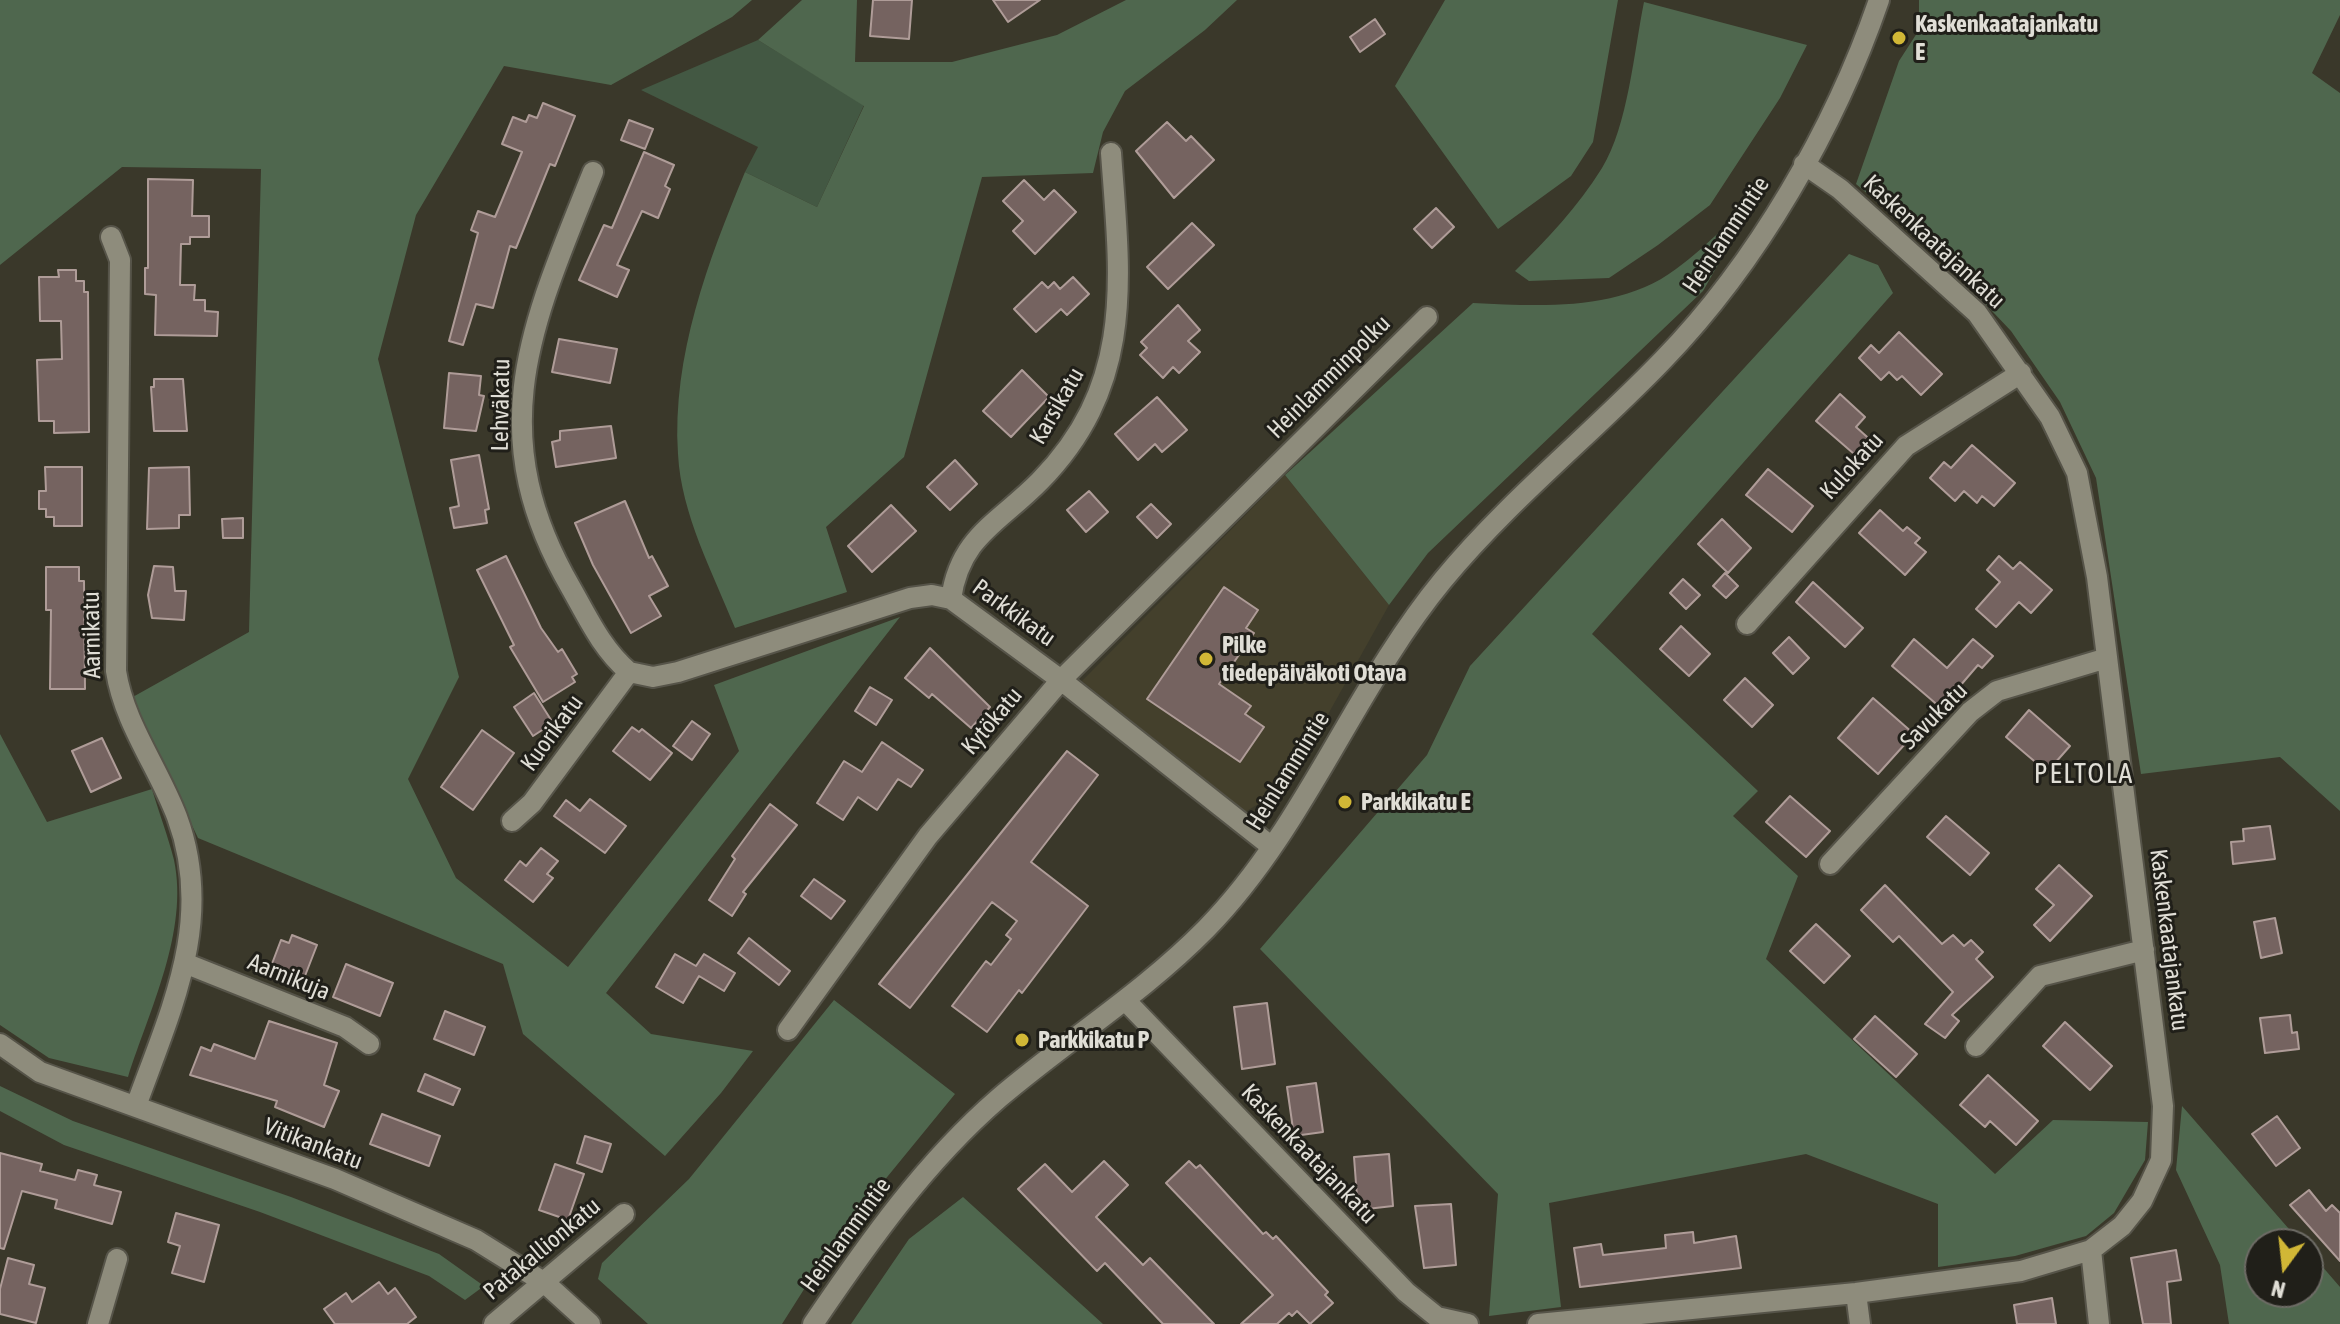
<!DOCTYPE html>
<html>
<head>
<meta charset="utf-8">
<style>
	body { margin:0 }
	#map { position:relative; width:2340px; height:1324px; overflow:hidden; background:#3a382a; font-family:"Asap Condensed",sans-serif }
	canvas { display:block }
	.north { position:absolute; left:2244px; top:1228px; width:80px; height:80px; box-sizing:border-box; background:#201f19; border:2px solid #6d6b65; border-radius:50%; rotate:195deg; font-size:22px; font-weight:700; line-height:32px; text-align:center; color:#e0ded6 }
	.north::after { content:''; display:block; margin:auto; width:28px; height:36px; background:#d1b736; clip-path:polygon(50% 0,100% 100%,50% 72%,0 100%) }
</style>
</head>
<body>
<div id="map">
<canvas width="2340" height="1324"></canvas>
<div class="north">N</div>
</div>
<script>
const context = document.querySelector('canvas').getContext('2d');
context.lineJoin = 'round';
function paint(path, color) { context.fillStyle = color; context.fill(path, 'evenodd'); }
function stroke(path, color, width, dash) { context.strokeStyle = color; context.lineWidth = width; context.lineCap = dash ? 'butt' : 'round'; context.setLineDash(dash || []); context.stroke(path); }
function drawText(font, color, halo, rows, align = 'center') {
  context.font = font + ' "Asap Condensed",sans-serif'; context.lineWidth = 6; context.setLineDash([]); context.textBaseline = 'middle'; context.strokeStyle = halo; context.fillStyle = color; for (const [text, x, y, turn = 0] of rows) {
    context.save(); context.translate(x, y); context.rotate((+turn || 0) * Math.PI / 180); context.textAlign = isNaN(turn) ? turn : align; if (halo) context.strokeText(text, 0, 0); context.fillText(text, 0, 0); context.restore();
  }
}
paint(new Path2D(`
	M1285,475l104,130 -101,181 -43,26 -163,-131z`), '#44402c');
paint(new Path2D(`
	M758,40l106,65 -47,102 -72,-35 13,-25 -117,-57z`), '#435843');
paint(new Path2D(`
	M0,0h752l-20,17 -121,68 -107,-19 -88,149 -38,144 81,318 -51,102 48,99 112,89 171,-216 -25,-66 186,-68 -294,376 45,41 102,17 -32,42 -56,63 -142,-122 -20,-70 -305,-126 -67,-140 118,-66 12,-463 -139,-2 -122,98z
	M802,0h55l-2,62h97l105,-27 69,-35h111l-32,30 -80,61 -22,41 -10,41 -111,4 -78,280 -78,70 21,65 -112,36c-22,-55 -54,-114 -57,-174 -6,-98 30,-193 67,-282l72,35 47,-101 -106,-66z
	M1445,0h173l-25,142 -22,34 -73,53 -103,-143z
	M1919,0h421v15l-28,58 28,20v718l-60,-54 -139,17 -45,-296 -36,-76 -49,-71 -74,-78 -81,-69 43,-123 20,-31z
	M1644,2l163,43 -27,53 -70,107 -52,40 -49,33 -80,3 -14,-10c32,-32 63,-64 87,-103 26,-42 32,-117 42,-166z
	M1723,229l12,6 -32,56 -275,262 -39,52 -104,-130 188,-172c67,3 146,9 203,-34 17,-12 32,-27 47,-40z
	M1849,254l29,11 15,28 -301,341 166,157 -25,25 65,60 -32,83 229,215 58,-54 95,2 -3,38 -31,53 -28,23 -71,20 -77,11v-63l-132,-50 -257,49 12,104 -72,9 9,-122 -238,-245 167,-194 43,-89z
	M0,734l47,88 105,-33c7,24 16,47 22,71 15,71 -25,151 -46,217l-79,-19 -49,-33z
	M834,1000l121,94 -121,148 -52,82h-134l-50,-45 4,-16 87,-84z
	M0,1086l73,35 218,76 148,57 45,32 -19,14 -36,-24 -169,-64 -196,-67 -64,-34z
	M2182,1106l120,138h-42v48h48v-42l32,37v37h-111l-9,-59 -44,-95z
	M963,1197l140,127h-252l58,-85z`), '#4f674e');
const building = new Path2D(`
	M873,0h39l-3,39 -39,-3z
	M993,0h47l-32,22z
	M1375,19l10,15 -25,18 -10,-15z
	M543,103l32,13 -20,50 -5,-2 -34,84 -6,-2 -17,62 -17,-4 -13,41 -14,-4 29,-108 -7,-3 7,-19 17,6 27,-65 -20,-8 11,-27 13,5 3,-7 8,3z
	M629,120l24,9 -8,20 -24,-9z
	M1167,122l19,19 5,-5 23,24 -40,38 -38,-47z
	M644,152l30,13 -9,21 5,3 -12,29 -16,-7 -25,54 12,5 -12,27 -38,-17 25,-55 8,3z
	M148,179l45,1 -1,36h17v21h-19v7h-9l-1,41h15l-1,15h11v11l13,1 -1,24 -62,-1 1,-40 -11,-1v-26h3z
	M1024,180l20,20 10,-10 22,22 -41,42 -22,-23 10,-10 -20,-20z
	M1436,208l18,19 -22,21 -18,-19z
	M1192,223l22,22 -46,44 -21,-22z
	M58,270h18v11h8v11h4l1,140 -35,1v-12h-15l-2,-61 25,-1 -1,-38h-21l-1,-44h20z
	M1073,277l16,17 -22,21 -6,-6 -25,23 -22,-23 28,-27 6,6 6,-6 6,7z
	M1178,305l22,25 -12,11 12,11 -21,21 -6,-6 -10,11 -23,-23 7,-7 -6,-6z
	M1899,332l43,42 -21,21 -19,-19 -5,4 -8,-8 -8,8 -22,-22 12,-13 8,8z
	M559,339l58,10 -7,34 -58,-11z
	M1022,370l27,27 -38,40 -28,-26z
	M449,373l32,3 -2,19 5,1 -8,35 -32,-3z
	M154,379h29l4,52h-33l-3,-44h3z
	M1840,394l25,23 -9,10 19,17 -14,16 -45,-39z
	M1157,397l30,33 -25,22 -7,-8 -17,16 -23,-26z
	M611,426l5,32 -60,9 -4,-25 8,-2v-9z
	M1972,445l43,38 -21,23 -12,-10 -5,7 -13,-12 -9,10 -25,-23 14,-16 7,6z
	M479,455l10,54 -4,1 2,13 -33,5 -4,-20 9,-2 -8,-46z
	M955,460l22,24 -27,26 -23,-23z
	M45,467h37v59h-28v-9h-8v-8h-7v-18h7z
	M189,467l1,48h-11v13l-32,1 2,-61z
	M1768,469l45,37 -21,26 -46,-37z
	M1089,491l19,21 -22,20 -19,-22z
	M625,501l24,57 3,-2 16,30 -19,10 12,20 -30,17 -38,-68 -18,-42z
	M1151,504l20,20 -14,14 -20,-21z
	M891,505l25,26 -44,41 -24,-26z
	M1880,510l23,21 4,-4 13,11 -5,5 11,9 -21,23 -46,-42z
	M243,518v20h-20l-1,-19z
	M1722,519l29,29 -23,25 -30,-29z
	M506,556l35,72 17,24 4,-3 15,25 -5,3 3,5 -32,20 -33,-55 4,-2 -37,-75z
	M1999,556l14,13 7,-7 32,28 -21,23 -12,-11 -23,25 -20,-18 24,-27 -13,-12z
	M154,566l19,1 2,24h11l-2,29 -32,-2 -4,-23z
	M46,567h33v14h5l1,108h-35l1,-79h-5z
	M1725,573l13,13 -12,12 -13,-12z
	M1683,579l17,16 -14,14 -16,-16z
	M1813,582l50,46 -18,19 -49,-45z
	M1224,587l34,23 -12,18 8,5 -35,51 32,22 -6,8 19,13 -24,35 -93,-63z
	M1681,626l29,28 -21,22 -29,-27z
	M1789,637l20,21 -16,16 -20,-21z
	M1914,639l33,29 26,-29 20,17 -11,12 -4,-3 -37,43 -49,-42z
	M930,648l60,59 -19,21 -39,-34 -3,4 -24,-20z
	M1745,678l28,27 -21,22 -28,-27z
	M870,687l22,13 -16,25 -21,-14z
	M534,693l19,30 -20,13 -19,-29z
	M1873,698l41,36 -36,40 -40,-36z
	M2029,710l41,36 -23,26 -41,-35z
	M692,721l18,13 -18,26 -19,-14z
	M632,727l7,5 3,-3 30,24 -22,27 -37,-29z
	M482,730l32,23 -41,57 -32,-23z
	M102,738l19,40 -30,14 -19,-41z
	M882,742l41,28 -12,17 -13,-8 -21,31 -19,-13 -15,23 -26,-17 27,-42 18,11z
	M1067,751l31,24 -67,87 57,44 -66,87 -3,-3 -32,42 -35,-26 34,-45 5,4 20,-26 -5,-4 11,-14 -25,-19 -82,106 -31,-24z
	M1790,796l40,35 -24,26 -40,-35z
	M590,799l36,27 -21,27 -51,-37 12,-16 14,11z
	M770,804l27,21 -54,67 3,2 -14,22 -23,-16 26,-41 -3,-3z
	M1946,816l43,37 -19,22 -43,-38z
	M2270,826l5,33 -42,5 -2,-22 13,-1 -1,-12z
	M541,848l17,13 -11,13 6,4 -20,24 -28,-22 15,-19 6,5z
	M2059,865l33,31 -42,45 -16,-16 20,-20 -18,-16z
	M814,879l31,22 -14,18 -30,-23z
	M1885,885l57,59 11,-9 11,11 7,-6 12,12 -7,7 17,18 -41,38 7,6 -14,17 -20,-14 28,-32 -54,-56 -6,6 -32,-32z
	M2275,918l7,35 -21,5 -7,-36z
	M1816,924l34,32 -26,27 -34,-32z
	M292,935l25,10 -14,36 -33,-12 11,-29 8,3z
	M749,938l41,33 -11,14 -41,-32z
	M675,954l21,12 8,-12 31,19 -11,18 -25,-15 -16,27 -27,-16z
	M346,964l47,19 -13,33 -47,-19z
	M1267,1003l8,61 -33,5 -8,-62z
	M445,1011l40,16 -11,28 -40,-16z
	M2290,1015l2,18 5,-1 2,17 -34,4 -5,-35z
	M1875,1016l42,38 -21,23 -42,-38z
	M269,1021l68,22 -13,42 15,6 -15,36 -49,-20 2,-6 -87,-26 11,-28 10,4 3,-7 41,15z
	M2065,1022l47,44 -22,24 -47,-44z
	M425,1074l35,15 -7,16 -35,-14z
	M1988,1075l50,46 -22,24 -26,-24 -5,6 -25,-22z
	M1316,1083l7,49 -29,4 -7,-49z
	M382,1114l58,22 -11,30 -59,-22z
	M2277,1116l23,32 -24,18 -24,-32z
	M585,1136l26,8 -9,28 -25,-9z
	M0,1153l42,11 -2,7 35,9 3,-10 19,5 -3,10 27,7 -9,32 -57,-16 2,-8 -35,-9 -18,58 -4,-1z
	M1389,1154l4,52 -35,4 -4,-53z
	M1104,1161l24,24 -32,32 47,48 7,-7 64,66h-51l-58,-61 -8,8 -79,-82 27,-25 27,28z
	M1189,1161l7,7 4,-3 63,69 3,-2 7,7 3,-3 52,56 -3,3 8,8 -23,21 -13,-13 -5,5 -3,-3 -12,11h-36l32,-29 -107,-112z
	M555,1164l29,10 -16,46 -29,-10z
	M2309,1190l17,21 6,-6 8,8v48l-50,-56z
	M1451,1204l5,61 -32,3 -9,-62z
	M176,1213l43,12 -15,57 -32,-9 8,-27 -12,-4z
	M1693,1232l1,11 42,-7 5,32 -161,19 -6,-39 27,-4 2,11 63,-7 -1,-13z
	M2176,1250l5,30 -14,2 4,42h-28l-12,-66z
	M8,1258l26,7 -5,19 16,4 -9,35 -36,-9v-25z
	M379,1282l9,12 7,-6 21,29 -9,7h-72l-11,-15 22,-16 6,9z
	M2052,1298l4,26h-39l-3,-19z`);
paint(building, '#756360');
stroke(building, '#af9c98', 2);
const minor = new Path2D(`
	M593,172c-61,152 -113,259 -22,416 17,30 31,61 58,84
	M111,237l9,23 -4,411c8,52 42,96 61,146 38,103 -6,192 -41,289
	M951,599c9,-63 48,-76 89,-118 96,-98 80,-204 71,-328
	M1747,624l159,-178 115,-73
	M629,672l24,5 25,-5 232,-74 22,-3 19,4 110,81 211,167
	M512,821l20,-18 97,-131
	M1830,864l140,-152 27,-21 110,-33
	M187,964l158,63 24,17
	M1125,1000l281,292 31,25 31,7
	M788,1030l140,-194 133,-156 366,-363
	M0,1044l40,28 295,107 141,61 69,43 45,41
	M1976,1046l64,-70 104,-26
	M2091,1250l8,74
	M1856,1293l4,31
	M98,1324l19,-65
	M494,1324l130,-110
	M813,1324c55,-81 112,-162 186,-226 68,-58 144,-105 207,-169 99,-101 148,-241 237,-349 66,-80 149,-146 220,-220 94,-97 172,-232 216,-360
	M1538,1324l318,-31 165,-22 70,-21 31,-24 20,-25 19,-41 2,-54 -66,-529 -20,-104 -27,-56 -73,-104 -137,-124 -36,-25`);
stroke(minor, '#565449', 24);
stroke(minor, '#8e8c7c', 20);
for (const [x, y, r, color] of [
	[1899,38,8,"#d1b736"],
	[1206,659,8,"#d1b736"],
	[1345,802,8,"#d1b736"],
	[1022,1040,8,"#d1b736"]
]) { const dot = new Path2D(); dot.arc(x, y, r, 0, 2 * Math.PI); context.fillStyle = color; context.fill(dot); stroke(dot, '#201f19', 3); }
drawText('bold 24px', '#e0ded6', '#201f19', [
	["Kaskenkaatajankatu",1915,24],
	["E",1915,52],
	["Pilke",1222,645],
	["tiedepäiväkoti Otava",1222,673],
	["Parkkikatu E",1361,802],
	["Parkkikatu P",1038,1040]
], 'left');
drawText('24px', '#e0ded6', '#201f19', [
	["Heinlammintie",1726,235,-56],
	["Kaskenkaatajankatu",1934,242,43],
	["Heinlamminpolku",1329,377,-45],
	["Lehväkatu",501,405,-89],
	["Karsikatu",1057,406,-60],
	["Kulokatu",1852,466,-48],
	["Parkkikatu",1014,613,36],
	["Aarnikatu",92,635,-91],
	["Savukatu",1934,716,-45],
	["Kytökatu",992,721,-50],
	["Kuorikatu",552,733,-54],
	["Heinlammintie",1288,771,-58],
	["Kaskenkaatajankatu",2169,940,83],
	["Aarnikuja",289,977,22],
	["Vitikankatu",313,1144,21],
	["Kaskenkaatajankatu",1309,1154,46],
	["Heinlammintie",846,1235,-54],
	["Patakallionkatu",542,1249,-40]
]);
context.letterSpacing = '2px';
drawText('28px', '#e0ded6', '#201f19', [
	["PELTOLA",2084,774]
]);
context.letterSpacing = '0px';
</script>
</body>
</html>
